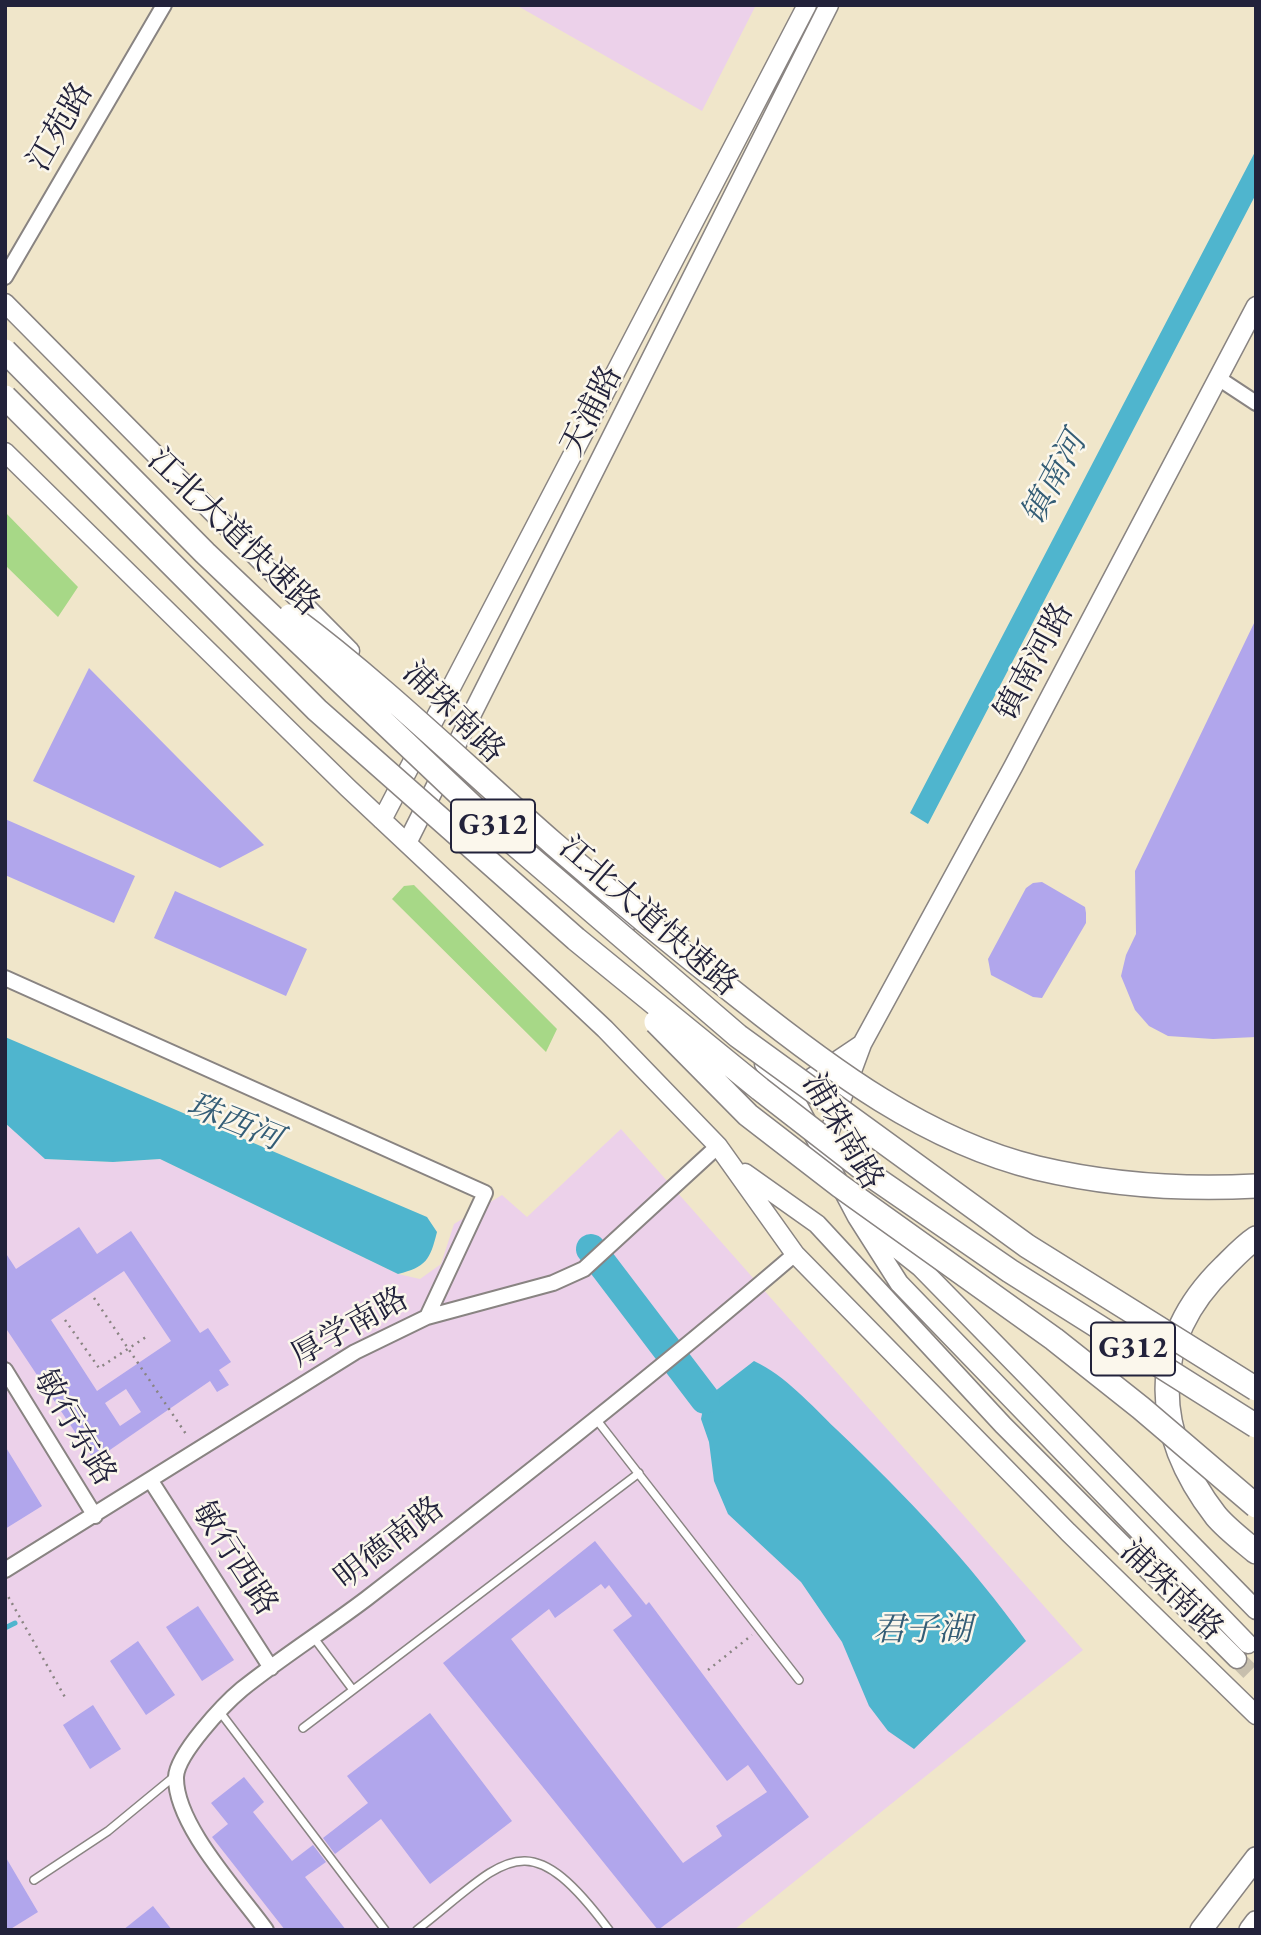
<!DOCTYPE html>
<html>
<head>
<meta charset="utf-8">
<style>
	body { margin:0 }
	#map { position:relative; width:1261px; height:1935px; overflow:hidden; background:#f0e6ca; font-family:"EB Garamond",serif }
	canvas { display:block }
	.frame { position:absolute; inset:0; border:7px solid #22223b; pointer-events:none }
</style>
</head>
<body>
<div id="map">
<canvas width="1261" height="1935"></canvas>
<div class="frame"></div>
</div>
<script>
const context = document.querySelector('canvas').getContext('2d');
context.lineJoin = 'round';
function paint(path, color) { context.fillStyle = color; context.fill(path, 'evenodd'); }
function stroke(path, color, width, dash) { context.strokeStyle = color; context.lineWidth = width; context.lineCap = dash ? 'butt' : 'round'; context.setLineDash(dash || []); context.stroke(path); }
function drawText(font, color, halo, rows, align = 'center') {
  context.font = font + ' "EB Garamond","Noto Serif SC",serif'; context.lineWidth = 5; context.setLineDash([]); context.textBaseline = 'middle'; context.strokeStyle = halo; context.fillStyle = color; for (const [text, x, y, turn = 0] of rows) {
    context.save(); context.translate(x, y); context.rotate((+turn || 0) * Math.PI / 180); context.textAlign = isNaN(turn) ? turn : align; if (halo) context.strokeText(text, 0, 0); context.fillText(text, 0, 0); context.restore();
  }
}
paint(new Path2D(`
	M516,5h240l-54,106z
	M5,1123l41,36 67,3 47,-3 238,115 22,5 21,-15 13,-40 48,-29 25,22 94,-88 462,521 -349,280h-729z`), '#ecd1ea');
paint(new Path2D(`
	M5,512l73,75 -20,30 -53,-52z
	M414,885l143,144 -11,23 -154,-153 12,-13z`), '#a7d887');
paint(new Path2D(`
	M1256,150v44l-328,630 -18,-11z
	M5,1037l422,180 10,15c-7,28 -11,35 -39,42l-238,-115 -47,3 -68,-3 -40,-36z
	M754,1361c32,15 57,44 82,68 72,69 132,131 190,212l-112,108 -26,-18 -19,-25 -27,-64 -41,-60 -73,-68 -14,-33 -5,-39 -8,-23 4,-20z`), '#4fb5ce');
stroke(new Path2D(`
	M5,1628l10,-5`), '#4fb5ce', 5);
stroke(new Path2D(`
	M591,1249l114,150`), '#4fb5ce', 30);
paint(new Path2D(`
	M1256,619v418l-43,2 -45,-3 -19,-10 -14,-16 -14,-34 5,-21 10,-21 -1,-63z
	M89,668l175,177 -44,23 -187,-87z
	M5,819l130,57 -21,47 -109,-48z
	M1042,882l43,25 1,6v10l-44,75 -9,-1 -42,-22 -3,-16 38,-71 7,-5z
	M175,891l132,58 -21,47 -132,-58z
	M79,1227l18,27 34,-23 69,102 8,-5 23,34 -12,8 10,15 -12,7 -7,-11 -106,73 -3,-5 -10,7 -86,-129v-75l11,17zM124,1271l47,70 -74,50 -46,-71zM126,1389l15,23 -21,14 -15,-23z
	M5,1446l37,60 -37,23z
	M595,1541l51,64 3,-3 160,215 -151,113 -215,-267zM601,1584l4,5 4,-4 23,31 -19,14 114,151 21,-16 19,27 -51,34 6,10 -39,27 -172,-224 38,-30 6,9z
	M198,1606l36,54 -32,21 -36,-54z
	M138,1641l37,54 -29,20 -36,-54z
	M93,1705l28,44 -31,20 -27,-44z
	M430,1713l82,108 -82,63 -49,-65 -46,35 -12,-16 45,-35 -21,-27z
	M244,1777l20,25 -11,10 39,49 21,-16 13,17 -21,15 41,53h-61l-73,-93 16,-13 -17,-21z
	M5,1856l33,56 -29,18h-4z
	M153,1906l19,24h-49z`), '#b1a6ec');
stroke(new Path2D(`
	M1237,1659l19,19`), '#c7bfad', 18, [18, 9]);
const service = new Path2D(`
	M596,1419l203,261
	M314,1638l39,52
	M220,1712l165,218
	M303,1728l336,-255
	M34,1880l74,-49 68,-56
	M417,1930c90,-71 109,-111 192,0`);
const minor = new Path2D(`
	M5,277l159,-272
	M1218,378l38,25
	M5,978l480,215 -58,124
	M5,1370l90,146
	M151,1481l120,187
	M5,1570l350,-218 72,-35 126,-34 31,-14 134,-123
	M266,1930c-28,-39 -91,-105 -90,-153 1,-23 48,-73 66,-88 40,-32 83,-59 124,-90 145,-112 289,-225 429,-345`);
const tertiary = new Path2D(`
	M5,303l345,348
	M5,452l343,336 257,241 113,117 77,108 273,278 188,183
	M382,820l425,-815
	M407,843l422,-838
	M565,867l60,59
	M764,1064l27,28 66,125 42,66 349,361
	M795,1089l67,-45
	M822,1152l40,-108 151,-277 243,-461
	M745,1173l72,51 186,201 234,234
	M868,1226l52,41 336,343`);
const primary = new Path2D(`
	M1201,1930l55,-72
	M1250,1930l6,-8`);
const trunk = new Path2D(`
	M1256,1238c-12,8 -22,19 -32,29 -77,75 -72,166 -8,249 11,13 27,25 40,36`);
stroke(service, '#898482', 10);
stroke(minor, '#898482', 18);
stroke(tertiary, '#898482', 21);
stroke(primary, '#898482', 24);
stroke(trunk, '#898482', 26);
stroke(new Path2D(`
	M94,1298l94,139
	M65,1320l34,48 50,-33
	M5,1591l61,108
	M708,1670l44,-35`), '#898482', 2.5, [2, 5]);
stroke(service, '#fff', 7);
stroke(minor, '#fff', 14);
stroke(tertiary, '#fff', 18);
stroke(primary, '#fff', 21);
stroke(trunk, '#fff', 23);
const trunkBridge = new Path2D(`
	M5,351l200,202 285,270 248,213 289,210 229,143
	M5,397l312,313 259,229 184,150 112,87 138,95 246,155
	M290,616c94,70 176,151 264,228 61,53 124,105 188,155 88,70 184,142 295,169 72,17 145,22 219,18
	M656,1022l92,93 92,71 214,153 87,69 115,98`);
stroke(trunkBridge, '#898482', 26, []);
stroke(trunkBridge, '#fff', 23);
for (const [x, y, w] of [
	[493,826,84],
	[1133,1349,84]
]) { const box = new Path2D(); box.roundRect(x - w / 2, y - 26.5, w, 53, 5); context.fillStyle = '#fbf7ec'; context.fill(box); stroke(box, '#22223b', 2); }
drawText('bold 30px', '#22223b', null, [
	["G312",493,826],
	["G312",1133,1349]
]);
drawText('32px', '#22223b', '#fbf7ec', [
	["江苑路",61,127,-60],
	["天浦路",592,411,-63],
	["江北大道快速路",233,533,44],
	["镇南河路",1035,662,-62],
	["浦珠南路",453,713,45],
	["江北大道快速路",648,917,41],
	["浦珠南路",842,1132,60],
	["厚学南路",350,1328,-29],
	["敏行东路",74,1428,59],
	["明德南路",390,1544,-38],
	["敏行西路",234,1559,57],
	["浦珠南路",1171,1591,44]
]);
drawText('italic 33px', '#345d76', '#fbf7ec', [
	["镇南河",1055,479,-62],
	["珠西河",234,1123,22],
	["君子湖",922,1631]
]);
</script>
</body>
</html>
